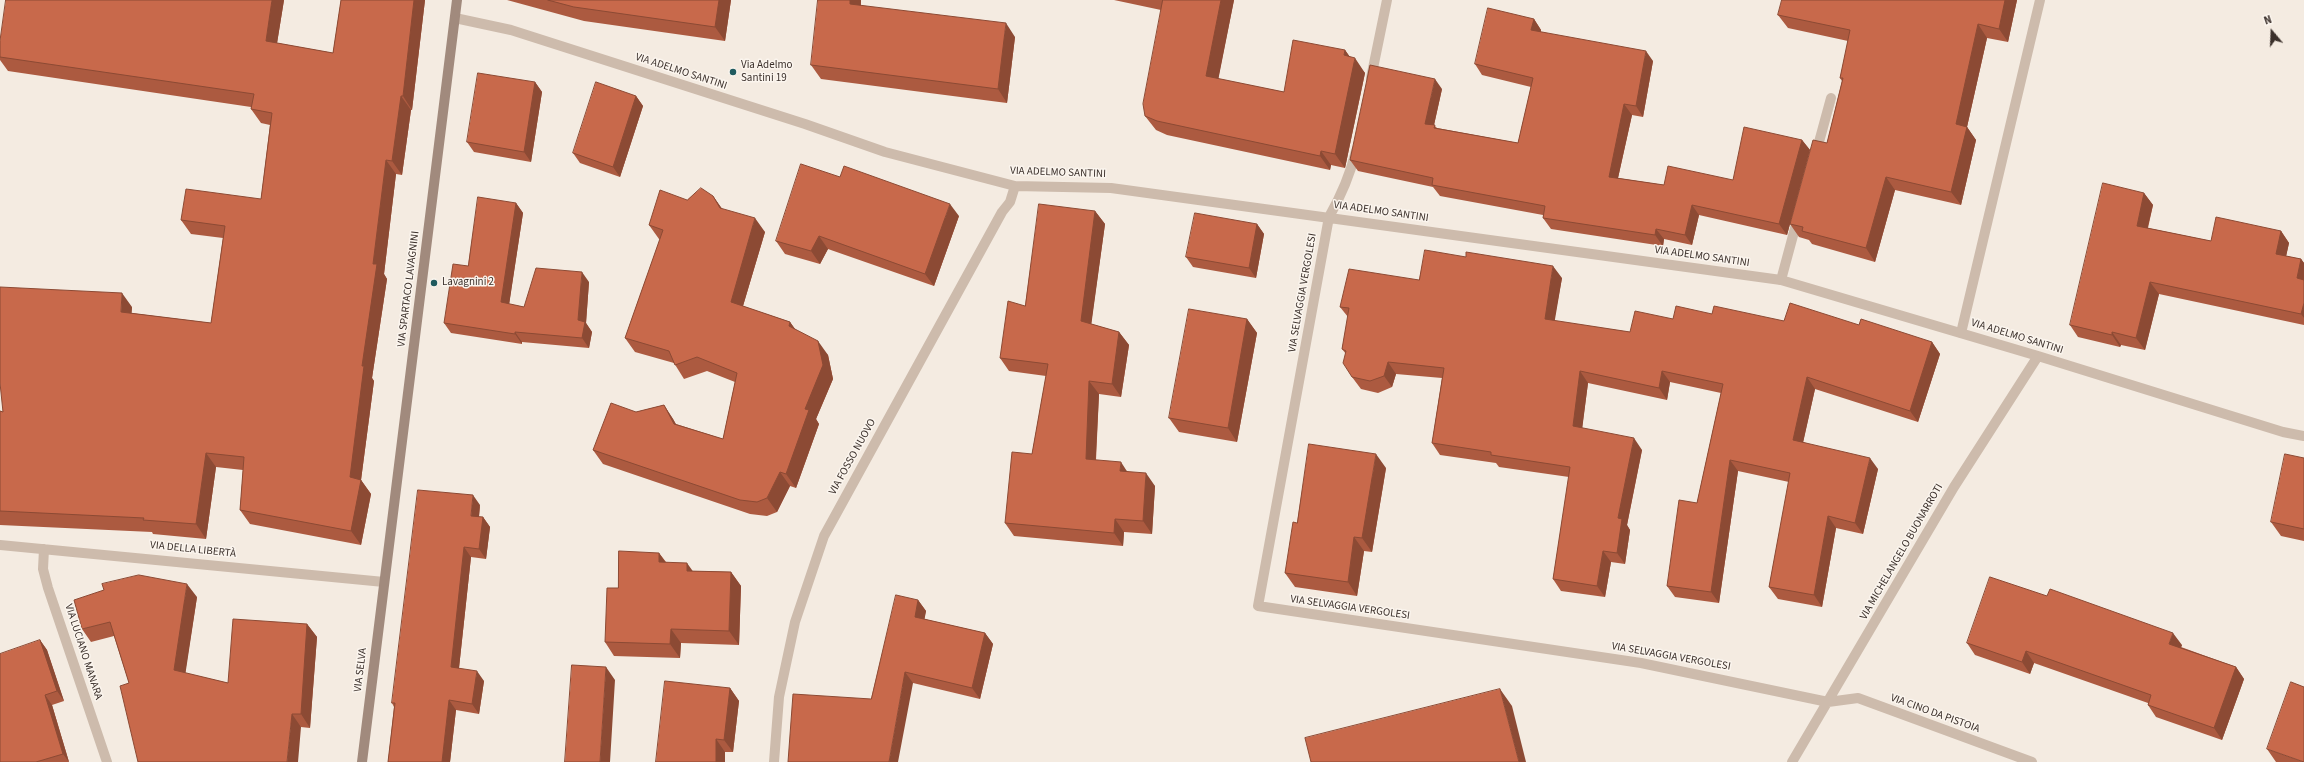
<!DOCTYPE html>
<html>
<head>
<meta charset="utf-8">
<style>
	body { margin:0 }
	#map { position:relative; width:2304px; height:762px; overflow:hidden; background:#f4ebe1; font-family:"Source Sans 3",sans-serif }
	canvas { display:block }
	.north { position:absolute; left:2252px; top:12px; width:40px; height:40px; -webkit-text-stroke:3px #fbf5ee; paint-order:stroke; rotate:341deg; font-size:11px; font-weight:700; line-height:16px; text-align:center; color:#3b302b }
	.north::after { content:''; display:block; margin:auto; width:14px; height:18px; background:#3b302b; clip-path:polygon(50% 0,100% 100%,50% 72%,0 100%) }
</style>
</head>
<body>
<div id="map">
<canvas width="2304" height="762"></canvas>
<div class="north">N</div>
</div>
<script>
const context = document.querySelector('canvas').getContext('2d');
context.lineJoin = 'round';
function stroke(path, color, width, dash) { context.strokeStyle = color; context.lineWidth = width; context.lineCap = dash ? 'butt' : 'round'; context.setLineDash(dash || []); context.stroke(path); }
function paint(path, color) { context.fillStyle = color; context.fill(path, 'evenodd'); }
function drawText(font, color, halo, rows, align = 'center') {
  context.font = font + ' "Source Sans 3",sans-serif'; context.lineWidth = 3; context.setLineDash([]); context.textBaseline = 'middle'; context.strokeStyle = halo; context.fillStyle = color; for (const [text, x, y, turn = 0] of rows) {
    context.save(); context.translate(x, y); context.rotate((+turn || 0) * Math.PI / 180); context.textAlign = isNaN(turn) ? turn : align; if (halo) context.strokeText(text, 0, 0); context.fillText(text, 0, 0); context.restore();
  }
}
stroke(new Path2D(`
	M1816,153l15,-55
	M1781,280l17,-63
	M1961,333l79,-333`), '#cdbbac', 10);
stroke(new Path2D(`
	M455,18l56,12 294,94 80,28 130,34 96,2 670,92 257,76 245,76 21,4
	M1371,78l16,-78
	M1356,151c-6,24 -15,45 -27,66l-71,389 383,57 187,39 30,-4 174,64
	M0,545l384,37
	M44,549l-1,20 5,19 59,174
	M774,762l5,-65 16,-75 29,-86 178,-324 8,-10 5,-16
	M1792,762l162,-275 84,-131`), '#cdbbac', 10);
stroke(new Path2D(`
	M362,762l95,-762`), '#a18a7d', 10);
paint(new Path2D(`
	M284,0l-7,43 56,10 8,-53h84l-13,110h-1l-9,65 -6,-1 -12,100 3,5 -15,99 2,3 -13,99 10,14 -10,51 -111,-21 -10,-14 3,-40 -27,-3 -10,72 -53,-5 -1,-2 -152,-7v-114l3,1 129,-105 -1,6 80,10 12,-85 -32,-4 -10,-14 80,-21 9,-74 -9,-2 -10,-14v-2l-243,-36 -8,-11v-19z
	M507,0h224l-6,41 -141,-20z
	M861,0v6l154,31 -8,66 -186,-24 -10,-14z
	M1114,0h120l-16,79 66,13 61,-42 5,7 15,16 -20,95 -14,-3 -1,5 -163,-35 -11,-5 -11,-14 16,-106z
	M1782,0h235l-9,42 -21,-4 -20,89 9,13 -15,65 -66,-15 -20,72 -63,-18 -3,-4 -10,-3 -9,-13 37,-81 15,-62 -2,-3 8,-37 -60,-13 -10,-13z
	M1534,19l7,11v2l112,29 -10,56 -11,-2 -14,63 46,7 69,-5 69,-40 8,10 -23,85 -88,-20 -7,30 -28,-6 -1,7 -112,-17 -8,-11v-3l-103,-19 -7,-9 -75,-16 -8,-11 92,-71 -8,36 3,3 81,15 13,-56 -49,-12 -7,-11z
	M535,82l7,10 -11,70 -57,-10 -7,-10z
	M636,96l7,10 -23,71 -40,-14 -7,-10z
	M2144,193l9,12 -5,23 63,13 70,-10 8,12 -3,13 15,3 3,4v62l-145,-31 -14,56 -24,-5 -1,2 -42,-10 -8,-12z
	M713,196l9,13 43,23 -22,74 47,16 5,7 33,26 5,24 -17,40 3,5 -23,64 -6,-2 -13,26 -10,4 -17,-2 -147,-50 -10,-14 43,-38 28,-7 9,14 3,5 47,15 12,-57 -28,-11 -23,8 -10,-16 -39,-11 -10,-14 35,-99h-1l-10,-14 38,-25z
	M516,203l7,10 -14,91 15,3 65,-25 -3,41 6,9 -3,16 -67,-6v2l-71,-11 -7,-10 24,-57z
	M1095,211l10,13 -14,100 28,8 10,13 -8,52 -22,-3 -3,66 31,11 28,15 -3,48 -28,-2 -1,14 -109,-10 -9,-13 27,-69 14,-78 -37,-5 -9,-13 25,-52z
	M959,216l-25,70 -106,-37 -8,15 -35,-10 -9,-13z
	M1257,224l7,10 -8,44 -63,-11 -7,-10z
	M1562,278l-8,43 76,11 43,-13 39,-5 72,7 75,4 73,17 8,12 -22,68 -103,-33 -12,53 75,27 -15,65 -27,-6 -14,79 -44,-8 -9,-12 20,-105 -51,-11 -19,132 -44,-6 -8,-11 30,-83 24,-110 -51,-11 -3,18 -79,-17 -6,45 60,22 -15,75 3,5 -5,34 -14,-2 -6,35 -44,-6 -8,-12 16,-102 -70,-10 -3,-4 -56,-8 -8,-12 10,-65 -46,-4 -4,13 -14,6 -17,-4 -9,-12 -6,-23 -4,-5 6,-32 -8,-10 79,-27z
	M1247,319l10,14 -20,109 -58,-10 -10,-14z
	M2304,458v83l-23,-5 -10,-14z
	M1386,468l-14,84 -8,-1 -7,45 -62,-9 -10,-14 12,-50z
	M480,505l-1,12h4l7,10 -4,32 -15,-2 -12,111 25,13 -5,33 -23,-4 -6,52h-62l6,-55 -2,-4z
	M659,553l7,9 26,9 39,1 10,14 -2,59 -58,-2 -1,15 -66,-2 -9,-14 13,-54z
	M197,597l-12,76 43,10 79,-59 10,13 -7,91 -9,-1 -172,-44 -15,-47 -23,6 -9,-13z
	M918,600l8,11 -2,8 61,14 8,11 -13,55 -67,-16 -42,16z
	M40,640l7,10 17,51 -12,4 17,57h-69z
	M1967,643l215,2 -1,2 55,20 8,12 -22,61 -66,-23 -8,-12v-2l-114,-40 -4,11 -55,-19z
	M730,688l9,13 -6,51h-8v10h-69z
	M2267,749l37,13h-28z`), '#ac5a40');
paint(new Path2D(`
	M272,0h12l-9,56 -9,-15z
	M414,0h11l-13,110 -9,-14z
	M719,0h12l-6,41 -10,-14z
	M850,0h11l-1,18 -10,-14z
	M1221,0h13l-18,91 -10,-15z
	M2005,0h12l-9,42 -9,-13z
	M1534,19l7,11 -2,11 -8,-11z
	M1006,23l9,14 -8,66 -9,-14z
	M1978,24l9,14 -20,89 9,13 -15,65 -10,-13 5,-68z
	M1345,50l9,13 1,-5 10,15 -20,95 -10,-14z
	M1646,51l7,10 -10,56 -7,-11z
	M1435,79l7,10 -10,45 -7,-10z
	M535,82l7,10 -11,70 -7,-10z
	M401,96l10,14 -9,65 -10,-14z
	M636,96l7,10 -23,71 -7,-10z
	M1624,104l8,11 -16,72 -7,-10z
	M1802,140l8,10 -23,85 -8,-11z
	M1321,151l10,14 -1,5 -10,-14z
	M386,160l10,14 -12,100 3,5 -15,99 2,3 -13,99 10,14 -10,51 -10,-14 -1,-54 23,-213z
	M1886,177l9,13 -20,72 -9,-14z
	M2144,193l9,12 -8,33 -8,-12z
	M713,196l10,14 -3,-2z
	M516,203l7,10 -15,99 -7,-10z
	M950,204l9,12 -25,70 -9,-12z
	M1692,205l7,10 -7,30 -7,-10z
	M1095,211l10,13 -15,110 -9,-13z
	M755,218l10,14 -25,84 -9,-14z
	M1257,224l7,10 -8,44 -7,-10z
	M1656,229l8,10 -1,7 -8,-11z
	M2281,231l8,12 -5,23 -8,-12z
	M819,236l9,13 -8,15 -9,-13z
	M2301,259l3,4v26l-7,-11z
	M1553,266l9,12 -9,53 -8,-12z
	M582,272l7,10 -3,41 6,9 -3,16 -7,-10 -4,-18z
	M2150,282l9,12 -14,56 -9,-12z
	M122,293l10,14 -1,19 -10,-14z
	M2304,303v15l-3,-4z
	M1247,319l10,14 -20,109 -9,-14z
	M790,322l10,14 -11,-10z
	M515,332l7,10v2l-7,-10z
	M1119,332l10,13 -8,52 -9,-13z
	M2112,332l9,13 -1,2 -8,-12z
	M818,341l10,14 5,24 -17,40 3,5 -23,64 -10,-14 19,-65z
	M1932,342l8,12 -22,68 -8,-11z
	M1388,362l8,12 -4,13 -8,-11z
	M1580,371l8,12 -7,55 -8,-12z
	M1662,371l8,11 -3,18 -8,-12z
	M1807,377l8,12 -14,63 -8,-12z
	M1089,381l10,13 -4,78 -9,-13z
	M664,405l9,14 10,19 -9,-14z
	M1634,438l8,12 -15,75 3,5 -5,34 -8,-11 1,-35z
	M206,453l10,14 -10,72 -10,-15z
	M1376,454l10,14 -14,84 -10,-14z
	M1870,458l8,11 -15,65 -8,-11z
	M1730,460l8,11 -19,132 -8,-11z
	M1121,462l9,14 -10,-5z
	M780,472l10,14 -13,26 -10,-14z
	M1146,473l9,13 -3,48 -9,-13z
	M473,495l7,10 -2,21 -7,-10z
	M1828,516l8,12 -14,79 -8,-12z
	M483,517l7,10 -4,32 -7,-10z
	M1115,519l9,13 -1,14 -9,-13z
	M1354,537l10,14 -7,45 -9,-14z
	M464,547l7,10 -13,120 -7,-10z
	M1603,551l8,11 -6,35 -8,-11z
	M659,553l10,14 -10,-5z
	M687,563l10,14 -10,-6z
	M731,572l10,14 -2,59 -10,-14z
	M187,584l10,13 -13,86 -10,-13z
	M918,600l8,11 -3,17 -8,-11z
	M307,624l10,13 -7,91 -9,-14z
	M671,629l10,14 -1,15 -10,-14z
	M985,633l8,11 -13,55 -8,-11z
	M2173,633l9,12 -4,11 -9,-12z
	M40,640l7,10 17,51 -7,-10z
	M2026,651l8,12 -4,11 -8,-12z
	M606,667l9,13 -5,82h-10z
	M2236,667l8,12 -22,61 -8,-12z
	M477,671l7,10 -5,33 -7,-10z
	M905,672l8,11 -15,79h-9z
	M730,688l9,13 -6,51 -9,-12z
	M1500,689l12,17 14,56h-7z
	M45,695l7,10 17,57 -6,-8z
	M449,700l7,10 -6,52h-8z
	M292,714l9,13 -3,35h-11z
	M716,739l9,13v10h-9z`), '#8c4a34');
const building = new Path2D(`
	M6,0h266l-6,41 67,12 8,-53h73l-11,96h-2l-9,65 -6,-1 -13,104h4l-15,102h2l-14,111 11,3 -10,51 -111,-21 4,-53 -38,-4 -10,71 -53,-4 1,-2 -144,-7v-100l3,1 -3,-29v-96l122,6 -1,19 90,11 14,-97 -44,-6 5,-31 75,10 11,-86 -21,-4 3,-15 -254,-37v-16z
	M548,0h171l-4,27 -141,-20z
	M818,0h32v4l156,19 -8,66 -187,-24z
	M1163,0h58l-15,76 78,16 9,-52 52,10 -1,5 11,3 -20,96 -14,-3 -1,5 -163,-35 -12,-5 -2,-12z
	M1782,0h223l-6,29 -21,-5 -22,100 11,3 -16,65 -65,-15 -20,71 -64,-17 1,-4 -13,-3 23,-84 14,3 16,-65h-3l10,-48 -72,-15z
	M1488,8l46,11 -3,11 115,21 -10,55 -12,-2 -15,73 55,8 4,-19 65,14 11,-53 58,13 -23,84 -87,-19 -7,30 -29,-6 -1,6 -112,-17 2,-12 -113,-21 1,-7 -83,-18 20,-95 65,14 -10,45 10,1 -1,3 84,15 15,-65 -58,-14z
	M478,73l57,9 -11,70 -57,-10z
	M596,82l40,14 -23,71 -40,-14z
	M801,164l39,13 4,-11 106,38 -25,70 -106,-38 -8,15 -35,-10z
	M2103,183l41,10 -7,33 74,15 5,-24 65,14 -5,23 25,5 -4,19 7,2v23l-3,11 -151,-32 -14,56 -24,-6v3l-42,-10z
	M701,188l12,8 7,12 35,10 -24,84 59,20 -1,4 29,15 5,24 -18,44 4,1 -23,64 -6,-2 -13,26 -10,4 -17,-2 -147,-50 18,-47 25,9 28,-7 10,19 49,15 14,-66 -40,-16 -22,8 -6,-14 -44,-13 38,-108 -14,-5 11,-35 27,10z
	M478,197l38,6 -15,99 23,5 12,-39 46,4 -4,48 7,2 -3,16 -67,-6v2l-71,-11 9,-59 15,2z
	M1039,204l56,7 -14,110 38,11 -7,52 -23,-3 -3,78 35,3 -1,9 26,2 -3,48 -28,-2 -1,14 -109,-10 7,-71 20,2 16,-90 -48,-6 8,-57 17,5z
	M1195,213l62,11 -8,44 -63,-11z
	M1425,250l41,7v-5l87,14 -8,53 85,13 5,-21 38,8 3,-13 36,8 2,-8 70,15 6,-18 69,22 2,-6 71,23 -22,69 -103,-34 -14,63 77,18 -15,65 -27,-7 -14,79 -45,-8 21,-114 -60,-13 -19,132 -44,-6 12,-86 18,3 26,-119 -61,-13 -3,17 -79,-17 -7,55 61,12 -16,80 4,1 -5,34 -14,-2 -6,35 -44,-7 17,-112 -79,-12v-3l-59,-9 12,-75 -56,-6 -4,14 -14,5 -18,-4 -9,-14 3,-12 -4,-2 7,-41 -9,-1 9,-38 70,11z
	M1189,309l58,10 -19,109 -59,-10z
	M1309,444l67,10 -14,84 -8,-1 -6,45 -63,-9 8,-51 4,1z
	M2285,454l19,4v71l-33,-7z
	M418,490l55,5 -2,21 12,1 -4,32 -15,-2 -13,120 26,4 -5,33 -23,-4 -7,62h-54l7,-59h-3z
	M619,551l40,2v9l28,1v8l44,1 -2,59 -58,-2 -1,15 -65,-2 2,-54h11z
	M139,575l48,9 -13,86 54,13 5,-64 74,5 -6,90h-9l-5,48h-149l-18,-76 9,-3 -19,-61 -28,7 -8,-29 30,-10 -2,-6z
	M1990,577l57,19 3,-7 123,44 -4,11 67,23 -22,61 -66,-23 3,-10 -125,-44 -4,11 -55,-19z
	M896,595l22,5 -3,17 70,16 -13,55 -67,-16 -16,90h-101l5,-68 78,5z
	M40,640l17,51 -12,4 18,59 -27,8h-36v-108z
	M572,665l34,2 -6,95h-35z
	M665,681l65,7 -6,52 -8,-1v23h-60z
	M2291,682l13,5v75l-37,-13z
	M1500,689l19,73h-208l-6,-24z`);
paint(building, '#c8694b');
stroke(building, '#8c4a34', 1);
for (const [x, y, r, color] of [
	[733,72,4,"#1f5a5e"],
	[434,283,4,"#1f5a5e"]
]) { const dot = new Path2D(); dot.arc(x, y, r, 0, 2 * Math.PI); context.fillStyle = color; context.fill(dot); stroke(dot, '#fbf5ee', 1.5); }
drawText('11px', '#3b302b', '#fbf5ee', [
	["Via Adelmo",741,66],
	["Santini 19",741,79],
	["Lavagnini 2",442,283]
], 'left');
drawText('11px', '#3b302b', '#fbf5ee', [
	["VIA ADELMO SANTINI",681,72,18],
	["VIA ADELMO SANTINI",1058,173,2],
	["VIA ADELMO SANTINI",1381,212,8],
	["VIA ADELMO SANTINI",1702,257,8],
	["VIA SPARTACO LAVAGNINI",409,289,-83],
	["VIA SELVAGGIA VERGOLESI",1303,293,-80],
	["VIA ADELMO SANTINI",2017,337,17],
	["VIA FOSSO NUOVO",853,457,-61],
	["VIA DELLA LIBERTÀ",193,550,6],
	["VIA MICHELANGELO BUONARROTI",1902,552,-60],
	["VIA SELVAGGIA VERGOLESI",1350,608,8],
	["VIA LUCIANO MANARA",83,652,72],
	["VIA SELVAGGIA VERGOLESI",1671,657,10],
	["VIA SELVA",361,670,-83],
	["VIA CINO DA PISTOIA",1935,714,20]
]);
</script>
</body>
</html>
